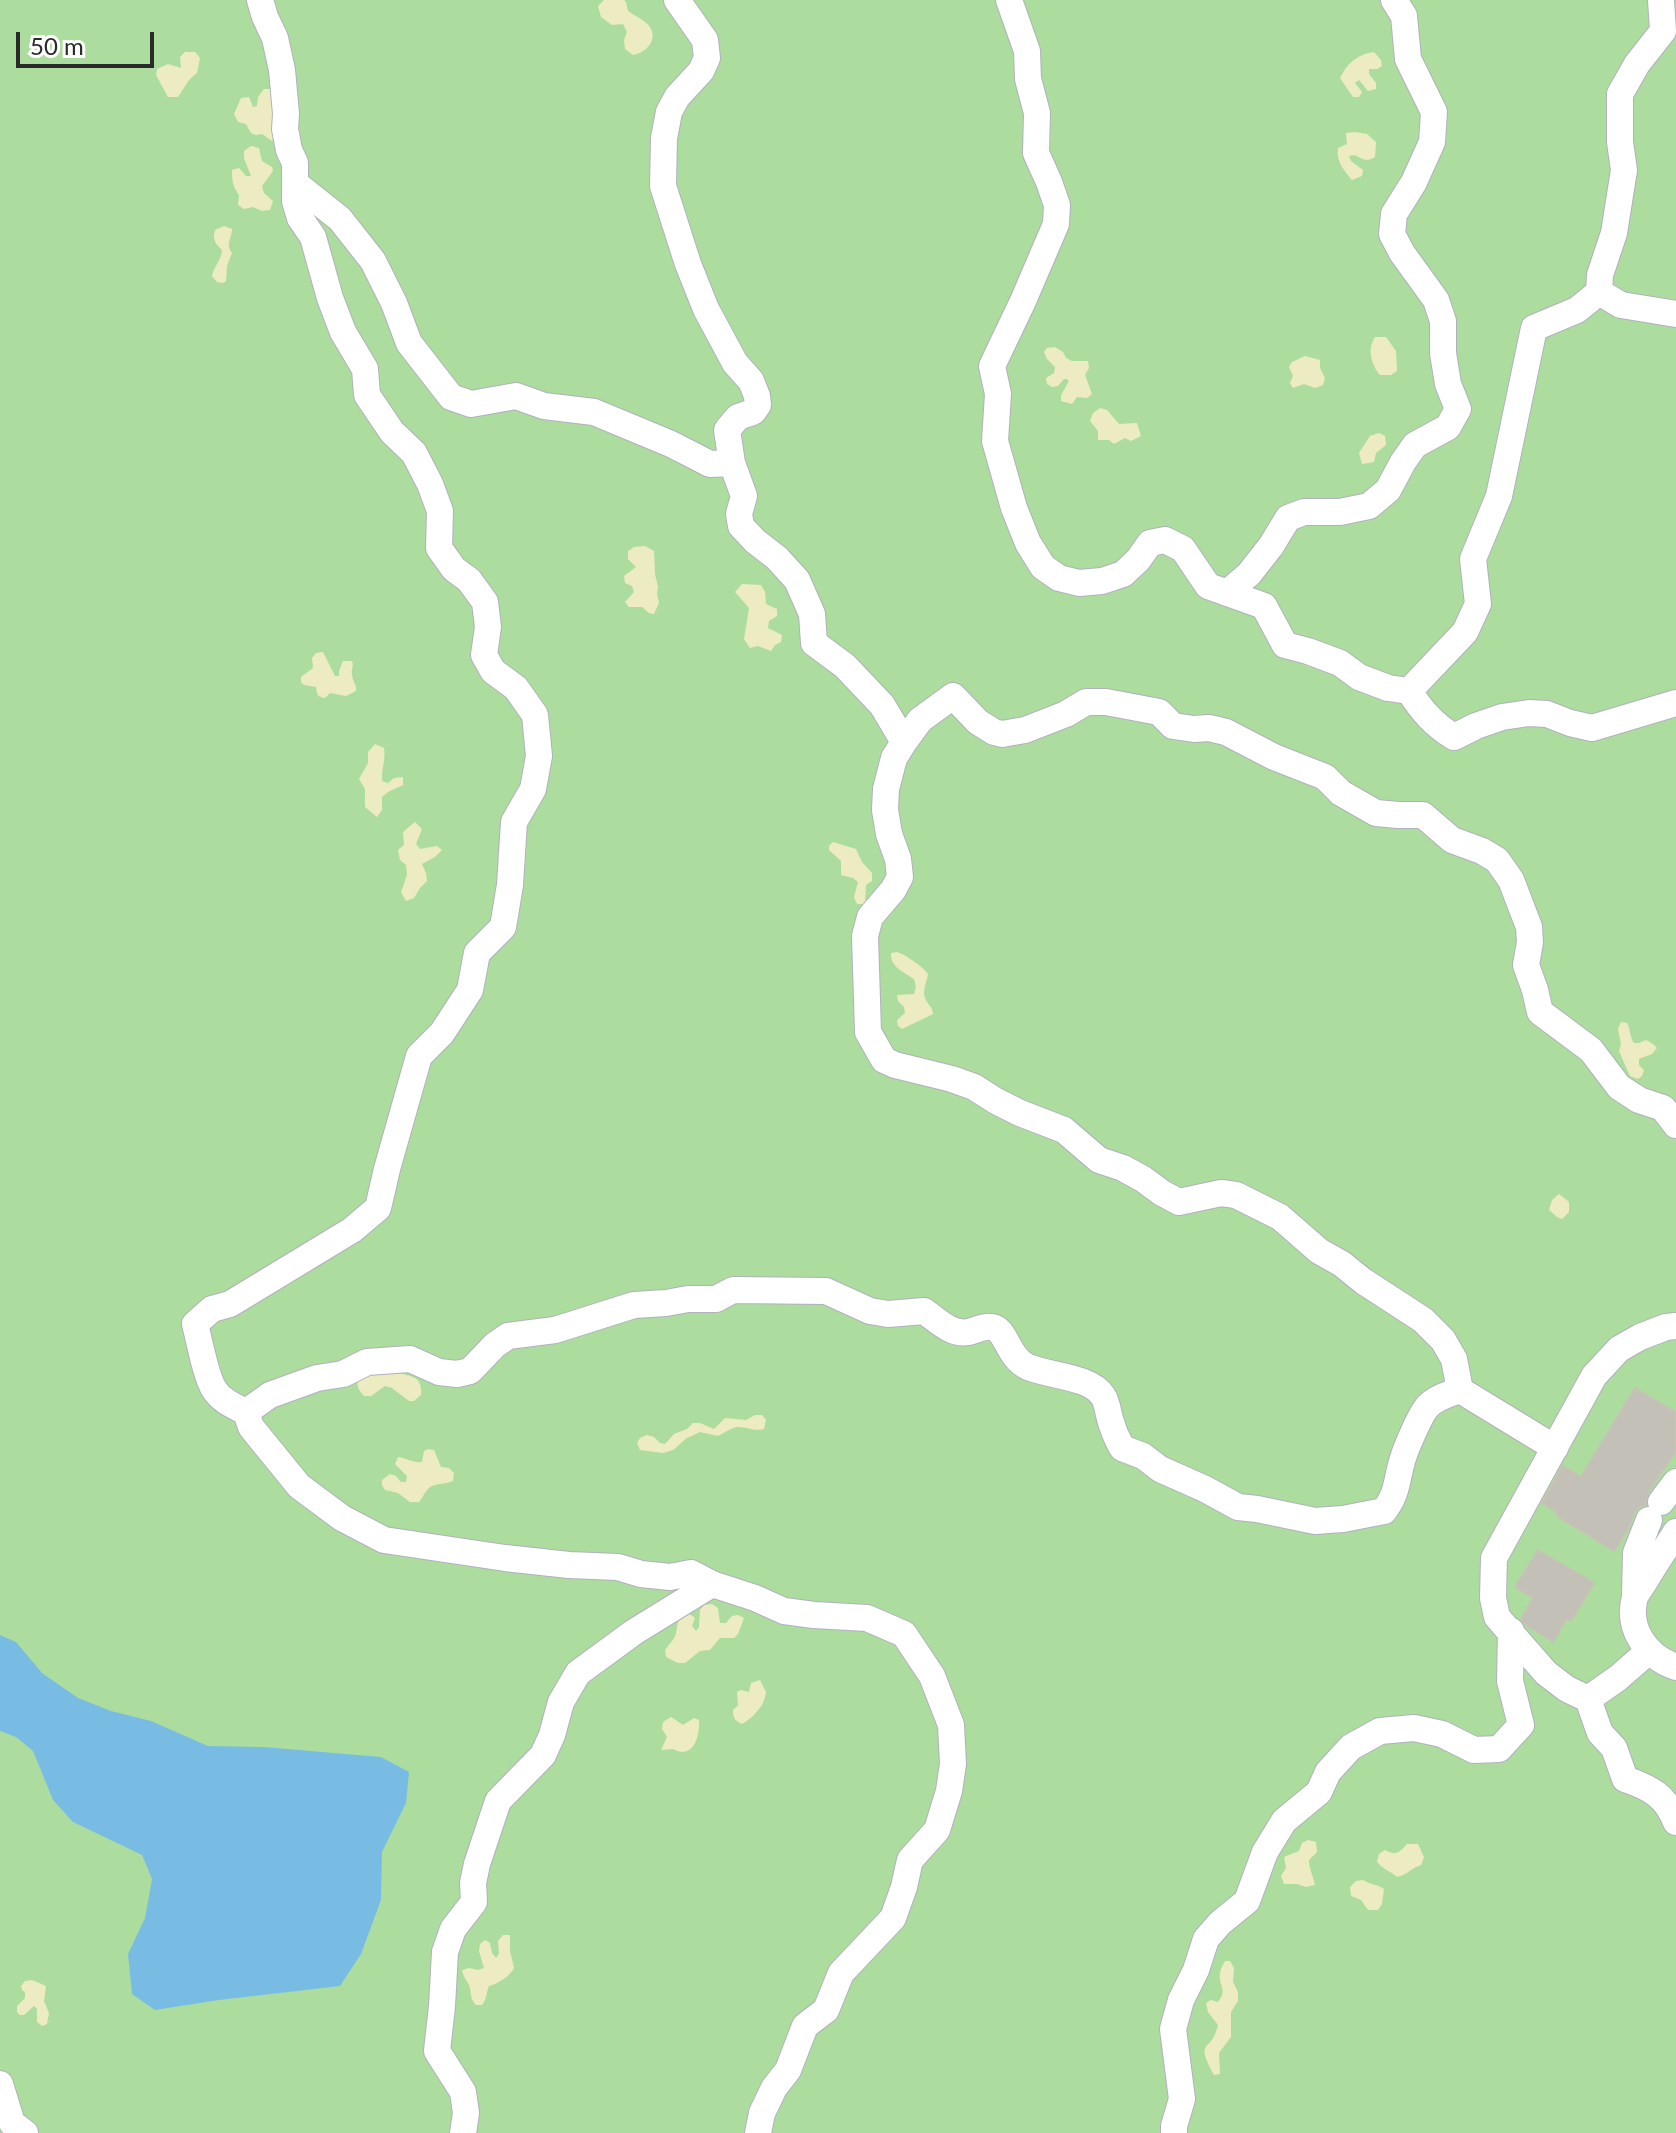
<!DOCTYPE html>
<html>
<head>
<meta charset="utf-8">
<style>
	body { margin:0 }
	#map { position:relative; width:1676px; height:2133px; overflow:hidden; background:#eae6dd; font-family:Lato,sans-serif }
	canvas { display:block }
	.scale { position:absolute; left:16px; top:32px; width:138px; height:36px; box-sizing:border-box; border:4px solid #2a2a2a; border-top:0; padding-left:10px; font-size:24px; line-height:28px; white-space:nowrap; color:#2a2a2a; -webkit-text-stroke:6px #fff; paint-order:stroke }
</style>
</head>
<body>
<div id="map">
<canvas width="1676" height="2133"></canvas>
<div class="scale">50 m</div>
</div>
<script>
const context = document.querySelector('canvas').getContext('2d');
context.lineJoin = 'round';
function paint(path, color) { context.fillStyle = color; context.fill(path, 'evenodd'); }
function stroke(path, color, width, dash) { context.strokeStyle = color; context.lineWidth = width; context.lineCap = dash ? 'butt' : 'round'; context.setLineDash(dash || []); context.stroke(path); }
paint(new Path2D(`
	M0,0h1676v2133h-1676z`), '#addd9e');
paint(new Path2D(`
	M604,0h20l2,2 2,9c7,5 17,9 22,16 8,13 -4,26 -17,28l-8,-6 -1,-9 3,-8 -4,-8 -11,1 -11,-8 -3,-11z
	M185,52h10l5,6 -3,15 -8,7 -11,17h-10l-12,-22 1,-6 11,-5 13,4 -1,-11z
	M1374,52l7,8 1,6 -5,3h-8v5l7,9v6l-8,2 -9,-11 -4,3 7,9 -3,5h-6l-13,-19c7,-15 18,-24 34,-26z
	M264,89h6l4,8 1,40 -3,4 -10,-7 -6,1 -5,-2 -5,-9 -8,-2 -4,-8 7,-16 8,-1 4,10 4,-1 1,-9z
	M1355,132l12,2 9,8 -1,15c-8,5 -12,3 -20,-2l-6,1 2,5 12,9 -1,6 -10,4c-8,-9 -16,-19 -14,-32l9,-4 -1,-11z
	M251,146l8,2 3,13 10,6 1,4 -11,15 2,7 9,8 -3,9 -8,1 -9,-4 -9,2 -6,-4 1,-10c-6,-8 -7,-14 -7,-25l7,-2 7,8h5l-7,-18v-7z
	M224,226l8,3c0,9 -7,15 0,24l-5,13 -1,15 -3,2 -6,-1 -5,-6c2,-10 9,-15 10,-26 -6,-6 -10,-10 -7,-20z
	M1375,337h11l10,14 1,20 -6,4h-11c-9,-11 -13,-26 -5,-38z
	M1055,347l8,5 3,6 6,3h16l1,7 -4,7 7,19 -5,4 -10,-1 -5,7 -11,-3v-6l8,-14 -2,-2h-3l-6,7 -6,1 -5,-3 -1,-6 8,-5 1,-6 -8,-8 -3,-7 3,-4z
	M1305,356l15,4v8l5,10 -2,7 -8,3 -11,-4 -11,4 -3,-5 3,-7 -4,-9 3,-5z
	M1100,408l7,2 12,14 18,-1 4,13 -10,5 -6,-3 -11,6 -5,-4h-11v-9l-8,-10 3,-8z
	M1379,433l6,3 1,9 -10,8 -2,9 -12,2 -3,-11 11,-17z
	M645,546l9,5 1,23 3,13 -1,7 2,9 -5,11 -5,-1 -7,-6h-13l-4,-5 9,-10 -2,-6 -7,-3 -1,-7 12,-9 -8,-8v-8l6,-4z
	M742,584l19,1 4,7 1,12 11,5v7l-8,5 -1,7 14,7 -1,7 -6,3 -4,6 -13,-5 -8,2 -6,-9 5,-31 -14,-16z
	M323,652l12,24h4v-5l4,-10h9c2,6 -1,8 0,13 0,7 5,10 4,17l-10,5 -16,-3 -5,5c-8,-1 -8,-4 -9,-11l-12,-2 -3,-3v-5l12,-9 -1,-10 4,-5z
	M375,744l9,4c2,12 -3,22 -2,33l6,2 6,-5 9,-1v8l-15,7 -6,5v13l-5,7 -12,-10v-18l-6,-10 9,-16v-11z
	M415,822l7,7 -6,15 4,5 17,-3 5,4 -7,7 -13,7 4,9 1,8 -7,7 -6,10 -8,3 -5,-9 6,-17 -1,-10 -6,-5 -2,-10 6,-5 -1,-13z
	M833,842l23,7 6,13 10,11v8l-6,4 -1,19h-8l-3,-7 4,-15 -5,-4 -12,-3v-14l-12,-11v-4z
	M897,952c9,3 25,14 31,22 -1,7 -6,17 -3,24 3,8 7,7 8,16l-31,15 -4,-3 -1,-6 8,-7 -1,-6 -6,-6 -1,-6 17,-1 2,-7 -2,-8c-10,-7 -24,-12 -23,-26z
	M1621,1022l6,1c4,7 2,13 7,20h5l7,-3 7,4 4,4 -5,6 -13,5v6l5,5 -2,6 -4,3 -8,-3 -11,-25 2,-7 -3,-15z
	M1559,1194l10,8v10l-7,7 -5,-2 -8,-7 3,-10z
	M395,1371c13,7 28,2 26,24l-7,6h-5l-17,-13 -7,-2 -14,10h-7c-8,-9 -9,-14 -1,-23z
	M755,1415h7l4,5 -2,9c-10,3 -17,-3 -27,-2 -6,1 -13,6 -19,9l-18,-4 -13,6 -14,12 -10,3 -23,-3 -3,-7 3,-5 7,-3 7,2 6,6 5,1 9,-10 13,-5 6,-6h7l14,6 11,-11 21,2z
	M428,1449l6,1 7,17 8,1 5,5 -1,8c-7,3 -11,2 -18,4 -9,2 -10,10 -16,17h-9l-12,-9 -13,-3 -3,-5v-5l8,-6 6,2 5,6h5l1,-6 -12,-12 3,-7c9,1 14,6 24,5l2,-11z
	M712,1604l6,4 2,15h6l6,-7 6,-1 6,3 -6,16 -4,4h-14l-10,12 -10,1 -15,12h-7l-12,-6 -1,-7c4,-5 9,-11 11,-16 2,-11 1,-16 12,-21l7,5 -3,8 4,5 3,-4 1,-17 4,-5z
	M760,1680l6,12c-1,13 -12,25 -24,32 -7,-3 -9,-6 -9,-14l5,-5 -1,-13 4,-2 8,2 2,-9z
	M671,1717l12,8 11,-7 5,2c1,17 -6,40 -26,29l-12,1 6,-13 -5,-8 1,-7z
	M1308,1840l8,2 1,10 -8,8c0,9 4,15 6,25l-9,2 -9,-3h-13l-3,-8 5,-8 -2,-11 15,-6 3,-8z
	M1407,1844h11l6,13 -3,8c-11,4 -14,10 -24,12 -7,-6 -14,-8 -20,-15l2,-8 6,-4c11,6 14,3 22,-6z
	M1363,1880c7,5 15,4 21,9l-2,15 -4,6h-10l-7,-10 -10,-4 -1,-9 6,-6z
	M503,1935h7v16l4,17c-5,9 -15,15 -25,18 -3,7 -2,13 -7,19h-6c-7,-7 -4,-12 -7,-20 -3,-6 -6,-9 -7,-15l7,-2 9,2 6,-2 -5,-17 1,-7 5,-4 5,3 2,10 4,5 3,-4 -1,-13z
	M1225,1961h5l4,7 -1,14 5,10v9l-7,11v25l-12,16 1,21 -6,1c-20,-38 -3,-20 4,-50l-10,-13 -2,-9 5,-3 7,2c13,-15 -7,-19 7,-41z
	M32,1980l14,6 -2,15 5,12 -2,11 -5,2 -5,-4v-13l-3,-3 -10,9h-4l-3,-3v-6l8,-8v-6l-3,-2 -1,-4 4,-5z`), '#edebc2');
paint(new Path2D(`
	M0,1635l16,7 26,31 36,25 33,13 40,10 57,25 55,1 118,10 28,15 -3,31 -24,49 -1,48 -20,54 -21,32 -121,14 -64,10 -23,-16 -4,-40 17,-36 7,-39 -10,-24 -69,-33 -20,-22 -20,-49 -17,-14 -16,-6z`), '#78bce4');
const building = new Path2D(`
	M1635,1388l41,25v38l-28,41 -2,12 -8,4 -4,5 -5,14 -15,24 -57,-35 1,-3 -16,-10 21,-37 18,11z
	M1538,1550l56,33 -23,38 -4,-3 -14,24 -27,-17 -5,-6 12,-21 -18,-11z`);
paint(building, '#c3c0b8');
stroke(building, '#c6c2b6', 2);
const minor = new Path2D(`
	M260,0l5,17 10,21 7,32 4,44 -1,15 4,21 6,13v38l5,17 13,19 17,61 13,34 22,37 2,26 25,37 22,21 16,31 10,27 -1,37 15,21 15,11 16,22 3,25 -4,28 9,16 23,17 19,27 4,41 -6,33 -19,33 -4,63 -7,42 -26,26 -7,37 -28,43 -23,23 -32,113 -9,39 -26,22 -122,74 -18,5 -17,15c4,15 11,53 19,65 7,12 20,17 32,23l5,15 48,59 43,32 42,22 121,18 64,7 49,2 23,7 29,3 21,-4 21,11 43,14 29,13 30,4 53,3 37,16 28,42 19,49 2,39 -4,27 -12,39 -27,30 -6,27 -11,31 -52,55 -15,37 -21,16 -17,44 -14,18 -12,25 -4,20
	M677,0l28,40 2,18 -6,13 -24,26 -8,15 -5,26 -1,48 25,78 18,45 29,54 16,18 6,15 1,9 -5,7 -15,5 -11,13 5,33 12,33 -5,18 2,12 14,15 22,17 20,22 15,34 2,29 31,23 37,39 22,37
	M1009,0l18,51 1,28 9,34 -1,40 13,29 8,23 -1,19 -33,77 -31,65 6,28 -3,47 19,67 14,35 15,24 16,11 20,5 23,-2 21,-7 15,-14 12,-17 15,-3 18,9 25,37 56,20 21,39 23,6 32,12 19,14 29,11 21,3c13,20 25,34 45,46l22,-11 26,-9 27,-4 18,1 23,9 22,5 84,-25
	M1661,0l2,31 -26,33 -17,30v48l4,28 -10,63 -14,42 -1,17 22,13 55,9
	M296,184l44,35 33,42 21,42 15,40 42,54 20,7 45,-8 28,10 50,6 77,32 39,20 22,-1
	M1227,593l22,-19 22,-28 17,-28 16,-6h36l29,-6 19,-16 15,-28 12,-17 33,-18 10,-18 -10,-25 -5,-31v-32l-7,-21 -34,-47 -10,-19 2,-20 20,-32 18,-40 2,-30 -26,-53 -4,-43 -10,-16
	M1409,691l56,-59 13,-28 -5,-45 26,-63 35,-168 43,-18 22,-18
	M1676,1326l-10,1 -26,10 -21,12 -25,27 -100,182 -1,40 4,19 49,56 21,16 21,10 12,34 14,15 11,31c26,9 41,17 51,43
	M246,1412l24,-17 47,-17 26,-4 24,-12 43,-3 29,13 18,2 13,-3 25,-26 13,-9 47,-6 79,-25 32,-2 22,-4h28l17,-9 93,1 44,20 18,3 36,-3c13,9 27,24 44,21 8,-1 15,-7 24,-5 15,3 15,30 36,40 21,9 62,9 75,29 4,6 5,16 7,23 3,11 7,20 12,29l21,8 17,13 45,20 33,18 19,2 58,12 28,-2 41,-8c13,-17 12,-27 17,-46 3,-13 18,-48 26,-58 8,-9 22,-13 33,-17
	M1555,1448l-95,-58 -6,-31 -11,-19 -20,-20 -60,-39 -21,-17 -23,-13 -39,-34 -44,-22 -15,-2 -42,9 -17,-9 -19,-14 -20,-11 -24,-8 -35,-30 -44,-17 -24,-12 -22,-14 -22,-8 -57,-14 -11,-5 -16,-28 -3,-96 5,-19 23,-27 7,-13 -2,-18 -9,-25 -4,-24 1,-21 8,-31 10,-16 16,-22 33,-24 25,26 16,10 8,2 23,-4 41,-16 20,-12h20l53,10 14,14 21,3 15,-1 17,4 48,25 51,20 16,16 35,20 22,2h25l29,25 30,11 15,9 14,20 18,47 1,15 -4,23 9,25 5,22 51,38 28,37 20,13 24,8 13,17
	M1661,1502l15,-20
	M1676,1532c-10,16 -21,32 -31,49 -3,5 -8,11 -10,16 -9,32 12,60 41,70
	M1635,1596l1,-43 13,-33
	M1588,1699l30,-21 31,-27
	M0,2084l12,39 13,10
	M463,2133l3,-20 -3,-21 -26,-41 5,-45 3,-54 8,-23 21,-27 -1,-19 4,-19 21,-63 45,-46 9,-20 9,-33 17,-29 56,-41 78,-48
	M1174,2133v-7l8,-27 -9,-70 8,-29 15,-30 10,-31 14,-16 27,-22 18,-49 19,-31 35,-29 9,-20 23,-25 29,-16 34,-3 28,6 32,16 25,-1 22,-24 -11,-44 1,-50`);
stroke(minor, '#b0b1bc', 28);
stroke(minor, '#fff', 26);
</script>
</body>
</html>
